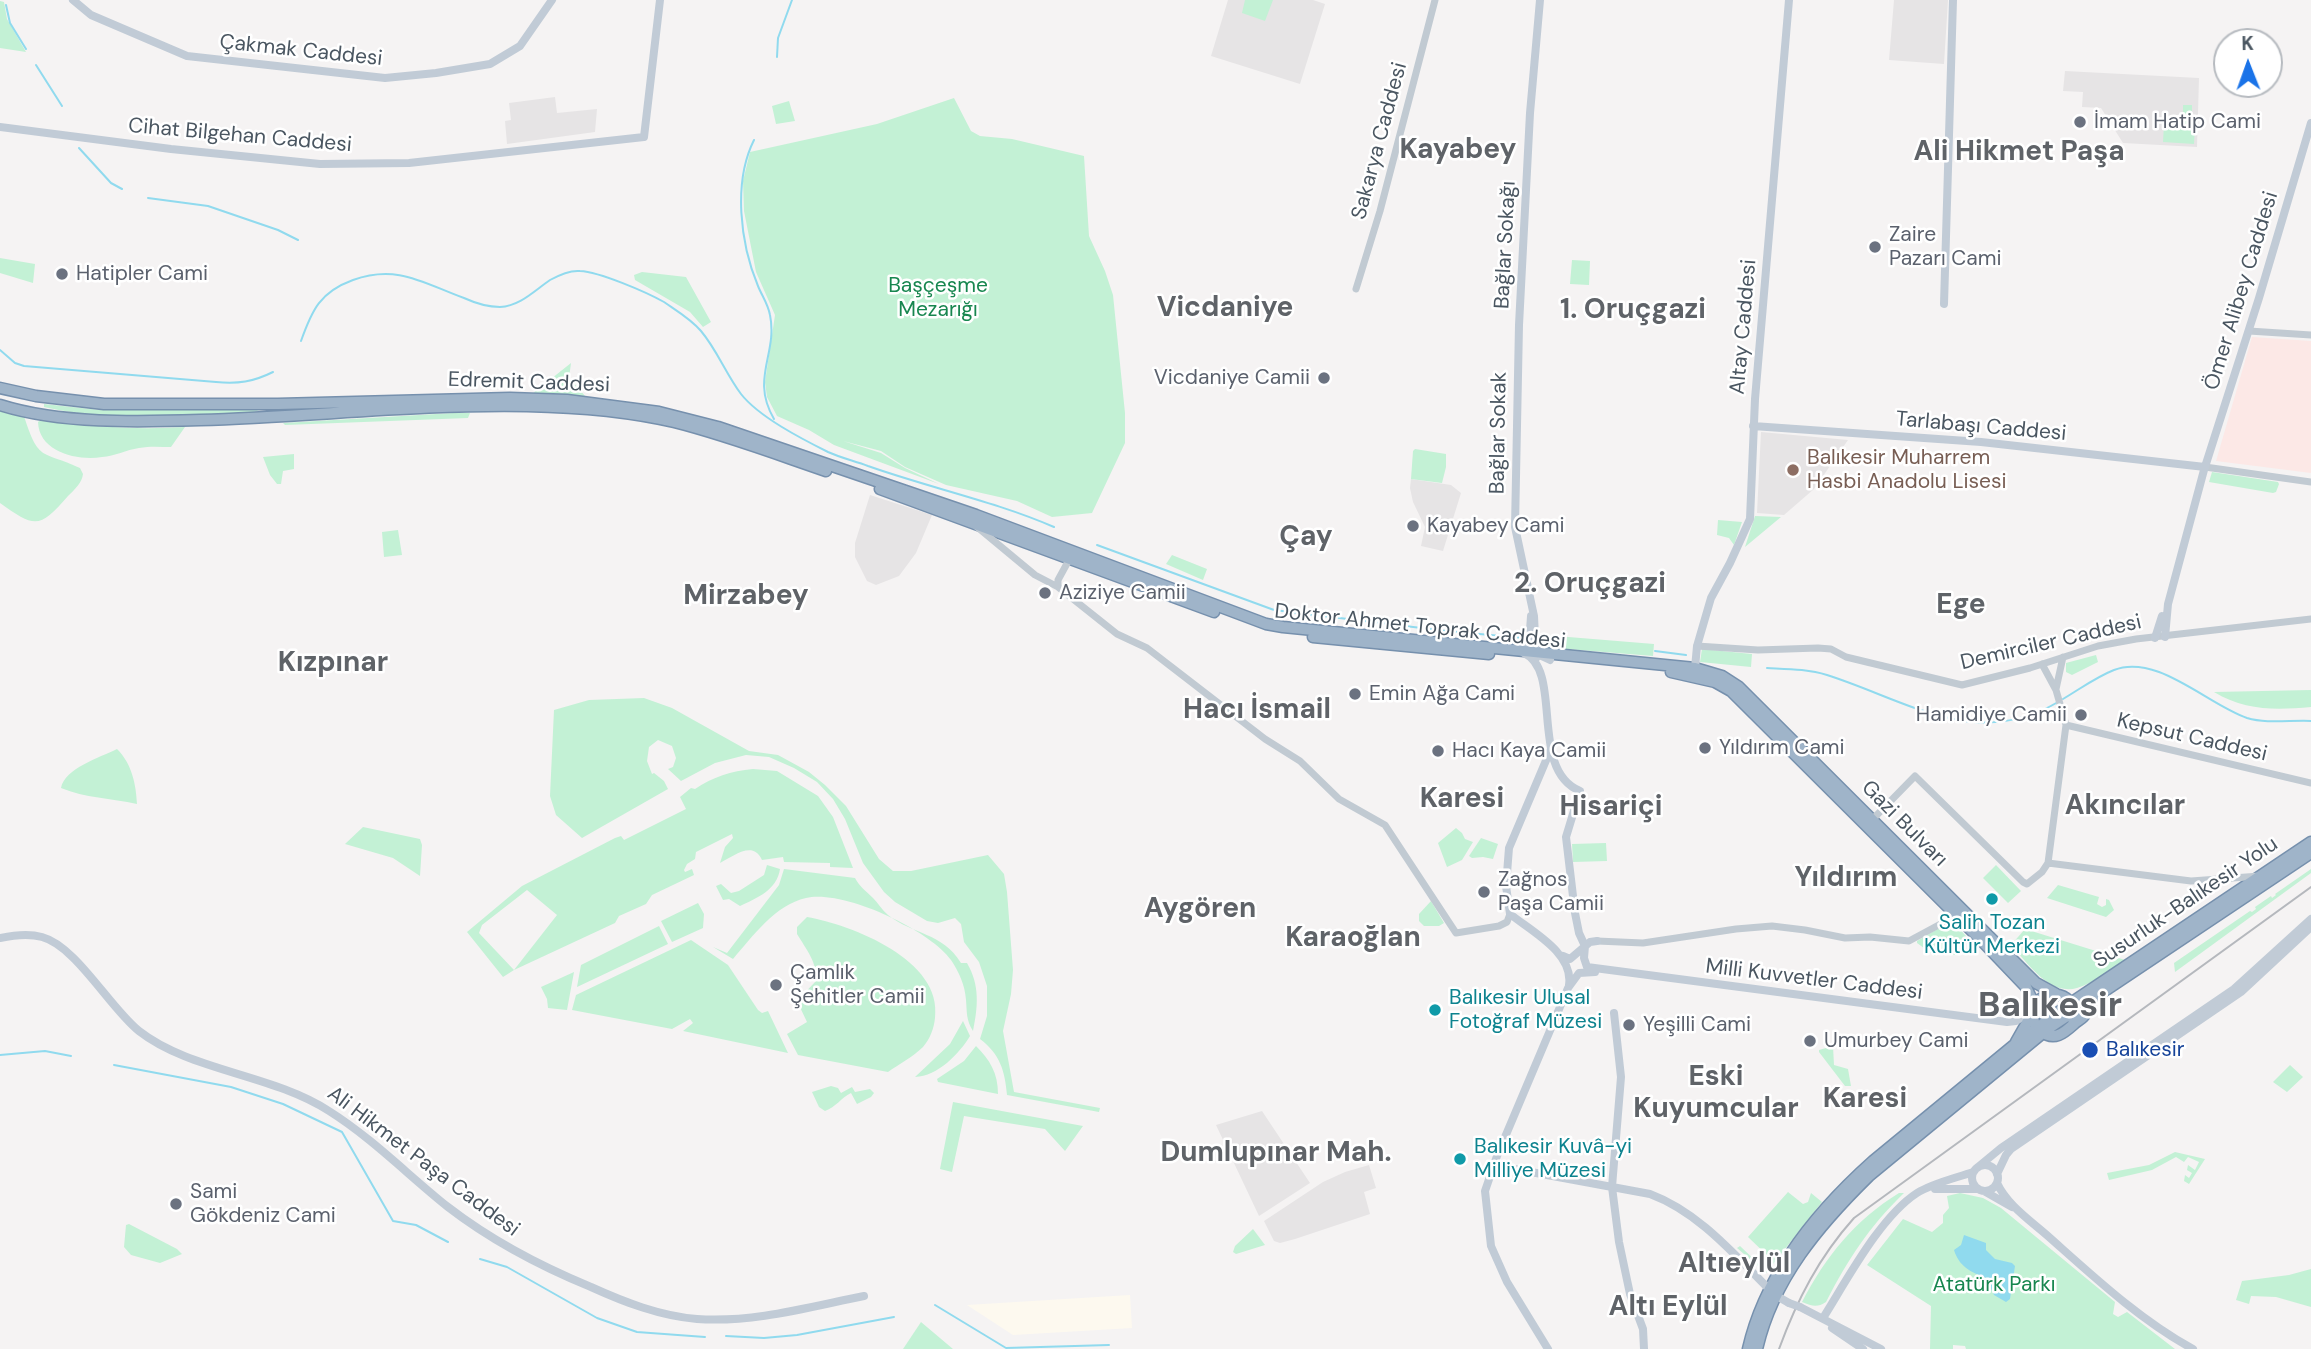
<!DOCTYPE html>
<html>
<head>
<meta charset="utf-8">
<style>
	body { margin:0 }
	#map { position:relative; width:2311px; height:1349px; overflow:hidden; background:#f5f3f3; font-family:"DM Sans",sans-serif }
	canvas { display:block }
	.north { position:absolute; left:2213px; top:28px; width:70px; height:70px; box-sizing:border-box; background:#fff; border:2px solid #b7bbc0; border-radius:50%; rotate:359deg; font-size:19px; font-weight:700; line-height:28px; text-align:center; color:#4a5661 }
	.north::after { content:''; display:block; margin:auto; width:24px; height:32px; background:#1a73e8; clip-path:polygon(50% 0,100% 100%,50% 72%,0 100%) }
</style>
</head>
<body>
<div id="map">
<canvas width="2311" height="1349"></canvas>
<div class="north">K</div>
</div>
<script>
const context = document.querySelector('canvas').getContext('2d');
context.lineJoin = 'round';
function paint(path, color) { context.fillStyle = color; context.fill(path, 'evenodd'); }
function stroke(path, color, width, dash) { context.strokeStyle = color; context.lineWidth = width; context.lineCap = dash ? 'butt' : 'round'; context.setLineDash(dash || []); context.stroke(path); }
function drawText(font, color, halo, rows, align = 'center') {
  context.font = font + ' "DM Sans",sans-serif'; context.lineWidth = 5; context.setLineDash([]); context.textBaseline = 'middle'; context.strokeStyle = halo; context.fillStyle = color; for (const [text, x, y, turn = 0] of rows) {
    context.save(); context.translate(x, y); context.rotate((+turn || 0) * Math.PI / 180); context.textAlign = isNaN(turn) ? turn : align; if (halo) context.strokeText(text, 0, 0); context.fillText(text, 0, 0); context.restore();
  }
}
paint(new Path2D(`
	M1130,1295l2,33 -119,7 -46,-30z`), '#fdf9ef');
paint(new Path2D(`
	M1228,0h85l12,4 -25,80 -89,-28z
	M1894,0h54l-4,64 -55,-4z
	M2065,71l134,7 -2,69 -74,-4 -22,-35 -19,-1 1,-15 -20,-1z
	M555,97l2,16 40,-4 -2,23 -88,12 -2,-23 6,-1 -2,-17z
	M1761,432l87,8 -34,49 -30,26 -27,-2z
	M1411,479l40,6 10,8 -18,58 -22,-5 4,-19 -12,-25 -3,-14z
	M870,495l62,20 -16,38 -17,23 -23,9 -9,-4 -12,-24v-14z
	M1262,1111l48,72 -51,33 -43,-91z
	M1369,1165l7,23 -12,4 6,22 -75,25 -15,4 -6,-2 -10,-20 59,-39 22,-10z`), '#e6e4e5');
paint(new Path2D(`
	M2252,337l59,4v132l-95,-12z`), '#fce8e6');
paint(new Path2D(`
	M1245,0h28l-8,21 -23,-8z
	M0,1l4,1 3,17 19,33 -26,-4z
	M954,98l17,33 9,5 32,3 72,17 5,80 16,35 8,24 12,118v30l-33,70 -40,4 -35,-16 -71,-16 -41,-18 -24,-16 -38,-10 38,12 24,15 34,16 -105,-39 -25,-15 -32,-14 -10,-19 -2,-15 10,-67 -19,-43 -12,-61 -1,-30 7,-29 127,-28z
	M789,101l6,20 -19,3 -4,-18z
	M2183,105h9v20h-3l6,1 -1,18 -31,-2 1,-18 19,1z
	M0,258l35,6 -2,19 -33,-10z
	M1572,260l18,1 -1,24 -19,-1z
	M642,272l44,5 25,45 -8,5 -13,-15 -55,-32 -1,-5z
	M571,363l-2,15 17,19 -54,-3z
	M44,404l56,6 162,-1 -13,5c-68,3 -138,8 -205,-7z
	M0,410l24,6c15,47 18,34 56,52l3,6c-1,9 -8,15 -15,22 -28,32 -32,33 -68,7z
	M453,413h17l-2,5 -183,7 -2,-2z
	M42,419c46,8 95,11 143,8l-14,20c-11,0 -21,-1 -32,1 -13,2 -24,8 -37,9 -25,4 -63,-5 -64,-35z
	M1415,449l31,5v13l-4,16 -31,-4 2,-28z
	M294,454v15l-11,2 -2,13h-4l-7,-9 -7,-18z
	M2212,472l66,10 1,2 -3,8 -3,1 -64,-11z
	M1755,516l26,1 -36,30z
	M1718,520l24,2 -8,23 -5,-7 -12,-3z
	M398,530l4,25 -18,2 -2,-25z
	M1172,555l35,14 -4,11 -37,-16z
	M1544,635l110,9 -1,12 -110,-9z
	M1702,649l50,5 -1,13 -51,-5z
	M2096,655l2,7 -26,13 -6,-3v-9z
	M2311,690v17c-35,3 -66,4 -97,-15z
	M644,698l28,10 77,43 29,4 31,17 16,13 21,21 33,53 14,12h18l77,-16 16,19 3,18 6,78 -2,24 -8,37 11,61 86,16 -1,4 -92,-17c-2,-24 -7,-41 -27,-56l7,-23v-30l-8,-24 -15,-20 -3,-18 -6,-6 -17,5 -11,-2 -32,-19 -11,-10 -21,-29 -18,-44 -12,-20 -16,-17 -23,-14 -25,-11 -23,-2 -31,8 -34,18 -13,-12 5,-2 3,-9 -4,-12 -14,-6 -9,7 -2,14 5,13 2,-1 10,8 4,8 -86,49 -26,-23 -6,-19 4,-86 35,-10z
	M117,749c15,15 19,35 20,55 -26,-6 -52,-6 -76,-16 4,-20 38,-30 56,-39z
	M753,769l24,2 41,25 15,21 20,51 -23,-1v-4l-46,-1 -1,-5 -21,3c-9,-20 -28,-4 -42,3l5,-16 8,-9 -1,-4 -36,18 -1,7 -8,5 -3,6 1,2 7,-3 2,6 -42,20 -6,9 -27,12 -4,7 -101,47 -11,7 -36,-45 55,-46 93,-48 6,-2 3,4 62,-31 -6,-12 11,-9 4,1c18,-12 36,-18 58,-20zM527,890l30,25 -43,55 -35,-37 3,-8z
	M363,827l57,12 2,6 -2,31 -27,-18 -48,-14z
	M1456,828l6,5 3,6 8,3 -11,18 -15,7 -9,-24z
	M1481,838l17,6 -5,15 -10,-2 -11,1 -3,-2z
	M1606,843l1,18 -34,1 -1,-18z
	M767,865l13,4c-3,21 -23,29 -40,37l-11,-7 -6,1 -7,-14 5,-2 10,9 8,-2 25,-16z
	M1996,865l25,26 -13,12 -25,-25z
	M784,869l71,9c4,8 11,13 18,20 5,5 9,12 15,17 25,20 54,17 73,48h6c13,22 11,44 6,68 -7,-11 -6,-19 -7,-31 -1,-15 -7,-28 -15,-40 -21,-30 -108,-71 -145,-62 -31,7 -53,38 -73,61l-20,-12 14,6 52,-68z
	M2311,869v4l-136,99 -1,-9 76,-52 2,1 4,-3 -1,-2 16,-11 1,2 4,-3 -1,-1z
	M2058,885l41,12 -2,7 5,3 4,-2v-6l3,1 5,10 -8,7 -59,-19z
	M1431,901l13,22 -5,3h-15l-5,-5v-7z
	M698,903l6,11 -1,14 -31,14 -11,-21z
	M807,917c45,8 136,43 128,101 -1,10 -5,21 -12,29 -10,10 -24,17 -35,25l-90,-17 -11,-21 20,-12 -10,-21 19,-20c2,-18 -10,-32 -19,-47v-7z
	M1955,924l11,12 -7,9 -2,10h-9l-2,-5 -7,2 -4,4 -18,-13v-2l24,-14z
	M659,926l9,18 -91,43 4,-22z
	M2025,929l100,31c-14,8 -31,23 -48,28 -28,8 -50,-26 -66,-43z
	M691,940l37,25 30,45 4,3 6,-2 20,42 -105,-22 10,-8 -3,-4 -18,10 -100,-19 4,-15z
	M574,972l-7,38 -19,-2 -1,-9 -6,-12z
	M963,1021l7,15c-11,18 -32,40 -55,41l35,-33z
	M976,1046c14,14 22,27 22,48l-60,-12 -1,-3 27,-18z
	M1833,1046l1,19 14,4 3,17h-6l-26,-34v-2z
	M2290,1065l13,12 -16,15 -14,-10z
	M831,1086l7,2 3,5 11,-6 3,5 15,-3 4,4 -3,4 -14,7 -6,-11c-10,5 -15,14 -26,18l-6,-4 -7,-15z
	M953,1102l130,24 -18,25 -20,-22 -81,-13 -12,56 -12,-3z
	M2175,1152l30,7 -16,25 -5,-3 1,-6 4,3 3,-5 -5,-3 1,-5 7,5 4,-8 -11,-5 -4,5 -8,-5 -24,13 -43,10 -2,-7 42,-8z
	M1788,1192l15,12 5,-2 3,-9 11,9 -56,71 -29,-25 3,-2 22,21 8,-2 1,-6 -23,-22z
	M1899,1193h5c-36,35 -55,65 -78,109 -9,6 -14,4 -24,0 24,-46 53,-82 97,-109z
	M1960,1193l23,5 18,10 114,94 -2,12 5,3 9,-5 48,37h-209l-1,-3 -12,-1v4h-23l1,-43 -64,-41 36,-46 29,13 11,-9v-8l6,-7 -2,-12z
	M129,1224l48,25 5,5 -22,9 -29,-8 -7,-8 2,-22z
	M1253,1229l12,16 -29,9 -3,-2 2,-6z
	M2311,1269v38l-35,-10 -25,-1 -2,8 -13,-4 6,-19 47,-6z
	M921,1322l32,27h-50z`), '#c3f1d5');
paint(new Path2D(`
	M1964,1235l22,8v7l9,9 17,4 3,3 -5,33 -4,3 -12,-7 -8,-17c-16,-6 -27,-12 -32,-28l7,-5z`), '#90daee');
stroke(new Path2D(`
	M6,5l4,18 16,26
	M777,57l1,-19 14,-38
	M36,65l26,41
	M754,140c-21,42 -14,103 4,146 4,10 10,18 12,29 8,39 -20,63 4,104
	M79,148l32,35 11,6
	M148,198l60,8 70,24 20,10
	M301,341c11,-31 19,-49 52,-61 44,-16 70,3 111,18 11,5 23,9 36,9 20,-1 34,-16 50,-27 9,-5 20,-10 30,-9 20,1 66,21 84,31 13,9 27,17 37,29 16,19 25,43 40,63 18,23 61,45 87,58 13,6 27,9 40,14 62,22 126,35 186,61
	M0,350l15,13 9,3 192,16c22,2 37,0 57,-10
	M1097,545l177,65 172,21 78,7
	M1655,651l31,4
	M1767,668c20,1 41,1 60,7 79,25 149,76 231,27
	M2063,699c17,-10 33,-22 51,-29 43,-17 94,35 133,48 20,6 43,2 64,3
	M0,1055l45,-4 26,5
	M114,1065l117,22 52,17 59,28 51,89 23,4 32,17
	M480,1259l27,8 90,51 40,14 68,5
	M935,1305l71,43 103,-3
	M726,1336l38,2 33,-3 97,-18`), '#90daee', 2);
const trunk = new Path2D(`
	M0,388l36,8 68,8h174l232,-6 57,2 92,12 59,15 258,88 290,109 17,3 412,41 27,8 17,11 297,296 20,11
	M0,405c60,19 137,17 200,15 109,-3 218,-16 327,-14 49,1 100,5 147,16 52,13 102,32 152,49
	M880,489l334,123
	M1313,637l176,17
	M1671,672l44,10 16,9 252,251 43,45 9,19
	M2073,1024c10,-32 -34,-41 -40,-12 -1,7 2,15 8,19 13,11 23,2 33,-7 2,-2 7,-5 9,-7 5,-5 7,-13 10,-19
	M2016,1042l17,-30
	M1748,1349c17,-75 69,-138 125,-188l141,-116 57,-42 240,-161
	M1757,1349c16,-70 62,-124 112,-173l180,-148 262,-175`);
stroke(trunk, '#7690ad', 13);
stroke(new Path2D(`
	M1356,289l24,-78 55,-211
	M2249,331l62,4
	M2205,467l106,15
	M976,526l59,49 23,12
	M1070,558l-12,22v7l59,47 30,14 118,91 35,22 39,38 46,26 71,108 43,-7 8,-4 3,-8
	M1697,646l61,4 60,-2 13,1 15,8 116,28 68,-17 68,-22 38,-7 175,-20
	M2056,689l7,-32
	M2066,725l245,58
	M1872,820l43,-44 108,106 4,2 15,-12 6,-9 18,-138 -10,-35 -14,-26
	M2048,863l143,18 69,-5
	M1597,941l46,2 93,-14 36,-3 33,4 40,8 25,-1 39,4 39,-21 14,1`), '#c1cad2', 7);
stroke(new Path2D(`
	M73,0l18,15 96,41 198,22 51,-5 54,-9 30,-18 32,-46
	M0,127l171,22 149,15 89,-1 235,-26 16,-137
	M1944,304l9,-304
	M1753,426l228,16 224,25
	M2165,637l3,-33 36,-134 55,-172 52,-175
	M2155,638l7,-22
	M1521,651l6,-2 2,-4 2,-29
	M1524,653c40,18 4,117 56,138l-14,46 9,76 4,20 6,13 -1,12 3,9 420,55 9,-1 17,-11
	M1535,653l15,7
	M1536,658l-2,-42 -19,-89 4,-202 11,-212 10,-113
	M1695,668l2,-22 14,-48 19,-35 20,-44 5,-120 34,-399
	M1550,751l-41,97 -3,38 4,28c21,17 64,39 59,71
	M0,938c14,-3 28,-5 42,-1 34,9 68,71 97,94 51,40 133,43 190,80 43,27 80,65 119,96 44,34 92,59 143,80 33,15 69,29 106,32 56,4 112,-12 167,-23
	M1563,956l7,3 20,-17 7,-1
	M1614,1013l7,64 -9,110 7,55 11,52 13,35 1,20
	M1493,1165l157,29c51,19 87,64 125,101l14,8
	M1972 1178a13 13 0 1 1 26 0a13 13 0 1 1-26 0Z
	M1978,1167l23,-19 233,-159 77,-70
	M1997,1174l9,-19 5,-6 230,-157 70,-65
	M1997,1183c10,22 34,38 52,54 45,40 91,83 144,112
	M1935,1189h42
	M1984,1191l28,16
	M1800,1307l81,42
	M1823,1318c24,-38 57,-101 94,-125 16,-10 39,-15 56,-21
	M1832,1328l31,21
	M1548,1349l-41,-67 -16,-36 -6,-55 12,-35 71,-168 11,-15 16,-1`), '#c1cbd6', 8);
stroke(trunk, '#9fb4c9', 10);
stroke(new Path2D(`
	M1779,1349c18,-49 40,-92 75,-131l457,-331`), '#b5b8bd', 2);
stroke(new Path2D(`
	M1789,1303l11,4`), '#c1cbd6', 8);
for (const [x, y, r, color] of [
	[2080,122,7,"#6b7280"],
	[1875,247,7,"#6b7280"],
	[62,274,7,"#6b7280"],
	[1324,378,7,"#6b7280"],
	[1793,470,7,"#8d6e63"],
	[1413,526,7,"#6b7280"],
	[1045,593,7,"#6b7280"],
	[1355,694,7,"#6b7280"],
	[2081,715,7,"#6b7280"],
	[1705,748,7,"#6b7280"],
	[1438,751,7,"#6b7280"],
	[1484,892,7,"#6b7280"],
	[1992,899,7,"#0f9aa8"],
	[776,985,7,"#6b7280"],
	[1435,1010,7,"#0f9aa8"],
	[1629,1025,7,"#6b7280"],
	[1810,1041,7,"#6b7280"],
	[2090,1050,9,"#1a4fb4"],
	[1460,1159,7,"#0f9aa8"],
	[176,1204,7,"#6b7280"]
]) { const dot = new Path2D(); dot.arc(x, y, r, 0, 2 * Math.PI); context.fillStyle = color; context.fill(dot); stroke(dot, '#fff', 2.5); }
drawText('21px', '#4a5661', '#fff', [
	["Çakmak Caddesi",301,51,6],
	["Cihat Bilgehan Caddesi",240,136,5],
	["Sakarya Caddesi",1380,141,-75],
	["Bağlar Sokağı",1506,245,-87],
	["Ömer Alibey Caddesi",2242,291,-73],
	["Altay Caddesi",1744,327,-85],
	["Edremit Caddesi",529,383,2],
	["Tarlabaşı Caddesi",1981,427,5],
	["Bağlar Sokak",1499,433,-89],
	["Doktor Ahmet Toprak Caddesi",1420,627,6],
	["Demirciler Caddesi",2051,643,-13],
	["Kepsut Caddesi",2192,738,13],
	["Gazi Bulvarı",1904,824,45],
	["Susurluk-Balıkesir Yolu",2186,903,-34],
	["Milli Kuvvetler Caddesi",1814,980,7],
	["Ali Hikmet Paşa Caddesi",423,1162,37]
]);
drawText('21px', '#5b616d', '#fff', [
	["İmam Hatip Cami",2094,122],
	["Zaire",1889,235],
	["Pazarı Cami",1889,259],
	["Hatipler Cami",76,274],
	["Vicdaniye Camii",1310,378,"right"],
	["Kayabey Cami",1427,526],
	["Aziziye Camii",1059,593],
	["Emin Ağa Cami",1369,694],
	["Hamidiye Camii",2067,715,"right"],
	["Yıldırım Cami",1719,748],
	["Hacı Kaya Camii",1452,751],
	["Zağnos",1498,880],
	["Paşa Camii",1498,904],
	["Çamlık",790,973],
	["Şehitler Camii",790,997],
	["Yeşilli Cami",1643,1025],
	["Umurbey Cami",1824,1041],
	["Sami",190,1192],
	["Gökdeniz Cami",190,1216]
], 'left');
drawText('21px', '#17864f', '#fff', [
	["Başçeşme",938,286],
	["Mezarığı",938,310],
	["Atatürk Parkı",1994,1285]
]);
drawText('21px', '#785e54', '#fff', [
	["Balıkesir Muharrem",1807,458],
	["Hasbi Anadolu Lisesi",1807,482]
], 'left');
drawText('21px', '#0d838f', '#fff', [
	["Salih Tozan",1992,923,"center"],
	["Kültür Merkezi",1992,947,"center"],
	["Balıkesir Ulusal",1449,998],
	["Fotoğraf Müzesi",1449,1022],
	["Balıkesir Kuvâ-yi",1474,1147],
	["Milliye Müzesi",1474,1171]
], 'left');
drawText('21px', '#164399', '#fff', [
	["Balıkesir",2106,1050]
], 'left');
drawText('bold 28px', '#5f6368', '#fff', [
	["Kayabey",1458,151],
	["Ali Hikmet Paşa",2019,153],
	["Vicdaniye",1225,309],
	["1. Oruçgazi",1633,311],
	["Çay",1306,538],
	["2. Oruçgazi",1590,585],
	["Mirzabey",746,597],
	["Ege",1961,606],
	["Kızpınar",333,664],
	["Hacı İsmail",1257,711],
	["Karesi",1462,800],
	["Akıncılar",2125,807],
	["Hisariçi",1611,808],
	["Yıldırım",1846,879],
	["Aygören",1200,910],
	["Karaoğlan",1353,939],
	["Eski",1716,1078],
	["Kuyumcular",1716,1110],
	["Karesi",1865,1100],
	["Dumlupınar Mah.",1276,1154],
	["Altıeylül",1734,1265],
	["Altı Eylül",1668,1308]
]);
drawText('bold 35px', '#5f6368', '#fff', [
	["Balıkesir",2050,1007]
]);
</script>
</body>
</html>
